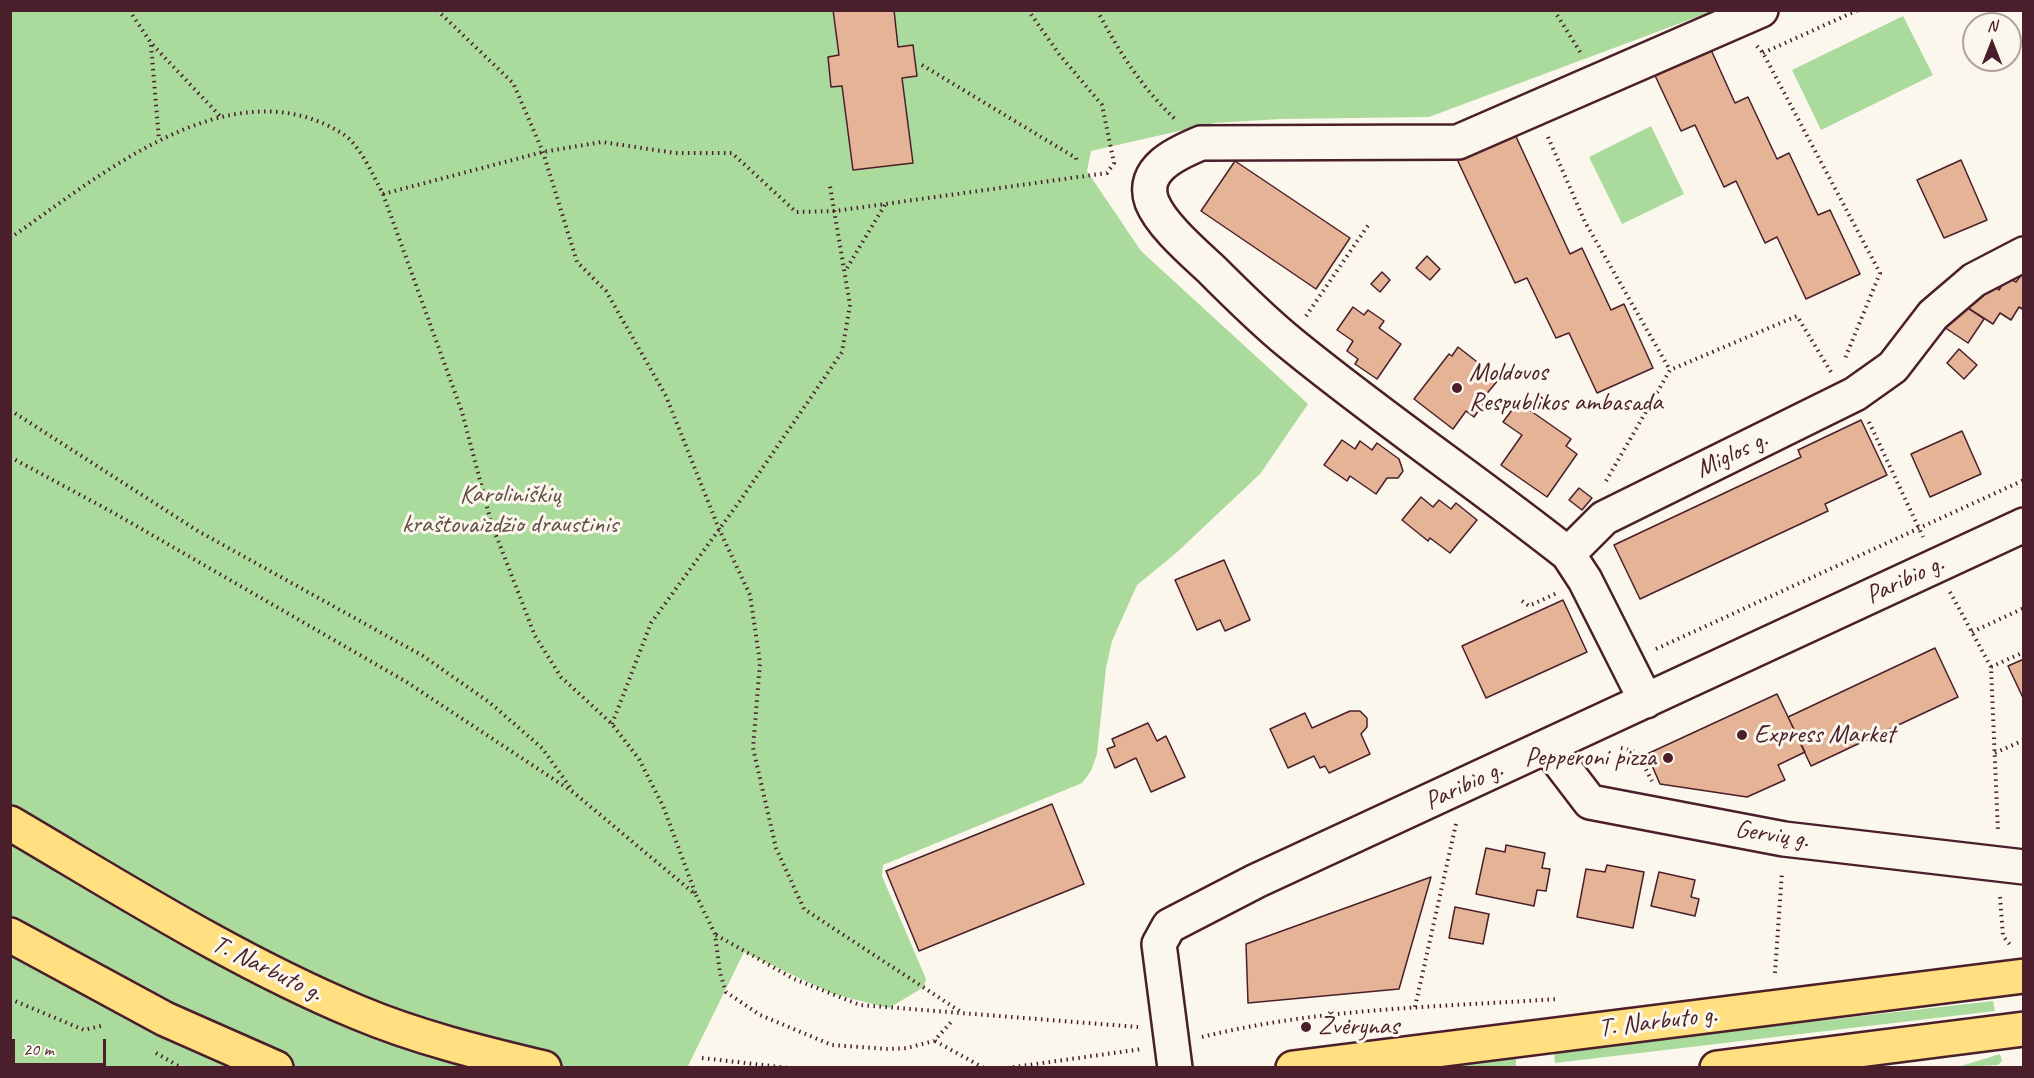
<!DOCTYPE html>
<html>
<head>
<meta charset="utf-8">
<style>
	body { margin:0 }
	#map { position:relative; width:2034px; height:1078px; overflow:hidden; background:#fbf7ec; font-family:Caveat,sans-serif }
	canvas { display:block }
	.frame { position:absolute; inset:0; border:12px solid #4a1f2b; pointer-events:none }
	.north { position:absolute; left:1962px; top:12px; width:60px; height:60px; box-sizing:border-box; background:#fbf7ec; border:2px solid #b4a19f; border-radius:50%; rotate:0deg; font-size:16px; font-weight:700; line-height:24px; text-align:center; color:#4a1f2b }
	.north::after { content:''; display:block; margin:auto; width:21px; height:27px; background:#4a1f2b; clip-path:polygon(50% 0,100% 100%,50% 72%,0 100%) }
	.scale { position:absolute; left:12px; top:1039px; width:94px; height:27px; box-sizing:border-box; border:3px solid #4a1f2b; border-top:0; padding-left:8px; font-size:18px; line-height:21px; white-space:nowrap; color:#4a1f2b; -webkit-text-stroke:4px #fbf7ec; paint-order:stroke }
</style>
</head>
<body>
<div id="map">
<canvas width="2034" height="1078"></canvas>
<div class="frame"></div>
<div class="north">N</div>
<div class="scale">20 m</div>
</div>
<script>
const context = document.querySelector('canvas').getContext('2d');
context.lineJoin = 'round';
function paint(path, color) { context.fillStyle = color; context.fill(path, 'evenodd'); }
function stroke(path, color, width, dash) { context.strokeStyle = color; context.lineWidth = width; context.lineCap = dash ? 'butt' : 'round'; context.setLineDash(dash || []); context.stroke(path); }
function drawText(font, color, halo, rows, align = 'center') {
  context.font = font + ' Caveat,sans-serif'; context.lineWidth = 6; context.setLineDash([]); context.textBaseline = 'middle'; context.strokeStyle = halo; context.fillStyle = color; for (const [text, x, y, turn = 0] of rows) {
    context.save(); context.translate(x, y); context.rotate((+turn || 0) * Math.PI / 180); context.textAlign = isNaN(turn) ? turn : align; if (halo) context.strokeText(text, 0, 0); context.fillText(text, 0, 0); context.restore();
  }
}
paint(new Path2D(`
	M10,11h1703l-284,106 -148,2 -67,4 -123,28 -4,20 54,80 167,153 -48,70 -85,80 -38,31 -25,56 -6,27 -9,86 -6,17 -9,12 -199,82 -1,11 44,103 -2,8 -35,21 -56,-14 -89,-42 -57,116 -676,-1z
	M1903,16l30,59 -112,55 -29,-60z
	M1651,126l33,68 -62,30 -33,-67z
	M1993,1001l2,10 -440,52 -1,-12z
	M1516,1054v13l-86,1z
	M2000,1054l2,7 -4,4 -40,2z`), '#aadb9c');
const building = new Path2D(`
	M833,10h61l4,37 15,-2 4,31 -15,2 11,85 -60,7 -11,-84 -11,1 -3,-30 11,-2z
	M1707,41l28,62 13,-6 29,62 12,-6 29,62 12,-5 30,64 -54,25 -29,-62 -12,6 -29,-62 -12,6 -29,-62 -14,6 -30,-64z
	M1513,130l57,124 12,-6 29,62 13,-6 29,64 -56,25 -28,-60 -13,5 -29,-60 -12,5 -59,-126z
	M1961,160l26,60 -43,18 -27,-58z
	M1235,161l115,77 -34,51 -115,-78z
	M1427,256l13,13 -10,11 -14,-12z
	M2024,271v39l-5,-3 -8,13 -11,-7 -7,11 -28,-18 10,-15 8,5 8,-12 8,6 8,-13 9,5z
	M1382,272l8,8 -10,12 -9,-8z
	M1960,303l24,16 -16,24 -24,-16z
	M1353,307l11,8 4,-5 16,11 -5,7 22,16 -24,35 -22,-15 3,-5 -11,-8 6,-10 -16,-11z
	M1458,347l41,32 -15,18 3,2 -13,18 -8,-6 -13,18 -39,-30 35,-45 3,2z
	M1959,349l18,16 -13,14 -17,-16z
	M1518,402l53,37 -5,7 11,8 -30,43 -46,-32 21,-30 -19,-13z
	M1861,420l26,55 -62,29 3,7 -188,88 -26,-54 187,-88 -3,-7z
	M1962,431l19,43 -51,23 -19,-43z
	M1342,440l13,9 5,-8 12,9 5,-7 22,16 4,12 -5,7h-11l-11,16 -26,-18 -3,5 -23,-16z
	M1579,488l13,10 -10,12 -13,-10z
	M1421,497l12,10 6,-7 12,9 5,-6 21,17 -27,33 -20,-15 -2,3 -26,-21z
	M1224,560l26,60 -25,11 -5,-11 -23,10 -22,-50z
	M1563,600l24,52 -101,46 -24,-52z
	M1935,648l23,49 -147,69 -23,-49z
	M2024,659v41l-16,-34z
	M1777,694l28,58 -27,13 7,15 -38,17 -87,-13 -13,-30z
	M1350,711h10l7,7v9l-6,7 9,20 -41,19 -4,-7 -5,2 -6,-12 -26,12 -18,-39 35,-16 7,15z
	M1148,723l9,18 9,-5 19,41 -34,15 -15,-34 -21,10 -8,-19 8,-3 -3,-7z
	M1052,804l32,80 -165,67 -33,-80z
	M1506,845l39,8 -3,15 8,1 -4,22 -9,-1 -3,16 -58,-12 10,-46 19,4z
	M1607,865l37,7 -11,56 -56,-11 9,-48 19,3z
	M1659,872l36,8 -4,17 8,2 -4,17 -44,-10z
	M1431,877l-32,112 -151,14 -2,-59z
	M1455,907l34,7 -6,30 -34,-6z`);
paint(building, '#e5b396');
stroke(building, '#4a1f2b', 1.5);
const street = new Path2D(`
	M1568,554l36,-36 251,-124 38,-27 40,-52 41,-35 50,-26
	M1646,701l-61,-121 -17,-26c-91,-72 -189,-138 -279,-212 -27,-22 -52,-47 -77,-72 -18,-17 -51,-45 -60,-68 -12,-33 25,-49 49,-59l257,-1 303,-132
	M1548,747l42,55 194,37 240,28
	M1175,1068l-16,-124 10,-18 87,-45 768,-356`);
const primary = new Path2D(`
	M10,823c114,67 225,138 347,189 59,25 124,41 187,56
	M10,935l155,84 111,49
	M1293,1068l731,-92
	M1717,1068l307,-39`);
stroke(street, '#4a1f2b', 38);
stroke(primary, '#4a1f2b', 38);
stroke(new Path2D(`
	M129,10l22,33 69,73
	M437,10l76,73 30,69 34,110 29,29 60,105 53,133 31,66 10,68 -7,85 23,100 28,61 157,103
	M1097,10c22,42 45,78 79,110
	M1554,10l28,45
	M151,45l8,95
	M1757,46l6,7 117,220 -36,88
	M1763,53l95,-43
	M922,65l154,93 1,4
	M1548,137l37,85 85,148
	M383,194l160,-42 59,-10 73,11h57l64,59 39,-1 272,-38 7,-10 -12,-58 -43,-51 -31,-44
	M10,238c89,-61 221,-175 333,-104 17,11 31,43 40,60l79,218 29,110 44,114 26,41 51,47 27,35 24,47 33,89
	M847,268l39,-65
	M1306,316l63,-92
	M10,410l188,121 225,125 66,46 53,46 30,42
	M1869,422l54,115
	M10,457l104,56 291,168 168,111 123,103 19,39 5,39 6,19 34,23 72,30 56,4 19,-1 27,-7 18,-20
	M1606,481l64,-111 127,-54 34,56
	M1950,592l41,75 7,165
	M1522,601l7,5 28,-13
	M1972,632l52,-24
	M1656,649l368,-169
	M1991,667l33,-15
	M612,724l39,-101 91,-125 100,-146 8,-47 -20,-119
	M1621,748l16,4 15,29
	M1995,753l29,-13
	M2000,897l3,39 8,10
	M716,935l78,44 66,26 278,22
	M1775,973l7,-101
	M10,999l74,31 21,-5
	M1415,1007l41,-183
	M1202,1037c116,-29 237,-30 356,-38
	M935,1041l49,27
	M156,1053l26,15
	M702,1058l87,10
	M1007,1068l135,-19`), '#4a1f2b', 4, [1.5, 4.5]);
stroke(street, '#fbf7ec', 33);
stroke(primary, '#ffdf80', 33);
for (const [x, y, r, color] of [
	[1457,388,6,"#4a1f2b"],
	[1742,735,6,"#4a1f2b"],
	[1668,758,6,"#4a1f2b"],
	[1306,1027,6,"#4a1f2b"]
]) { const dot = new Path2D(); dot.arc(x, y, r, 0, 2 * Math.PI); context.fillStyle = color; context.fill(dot); stroke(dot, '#fbf7ec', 2); }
drawText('26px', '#4a1f2b', '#fbf7ec', [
	["Moldovos",1469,373],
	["Respublikos ambasada",1469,403],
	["Express Market",1754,735],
	["Pepperoni pizza",1656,758,"right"],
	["Žvėrynas",1318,1027]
], 'left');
drawText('26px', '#4a1f2b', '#fbf7ec', [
	["Miglos g.",1732,455,-26],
	["Paribio g.",1905,580,-25],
	["Paribio g.",1464,786,-25],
	["Gervių g.",1772,835,9],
	["T. Narbuto g.",267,969,26],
	["T. Narbuto g.",1658,1022,-7]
]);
drawText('26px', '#624e47', '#fbf7ec', [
	["Karoliniškių",510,495],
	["kraštovaizdžio draustinis",510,525]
]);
</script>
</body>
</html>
